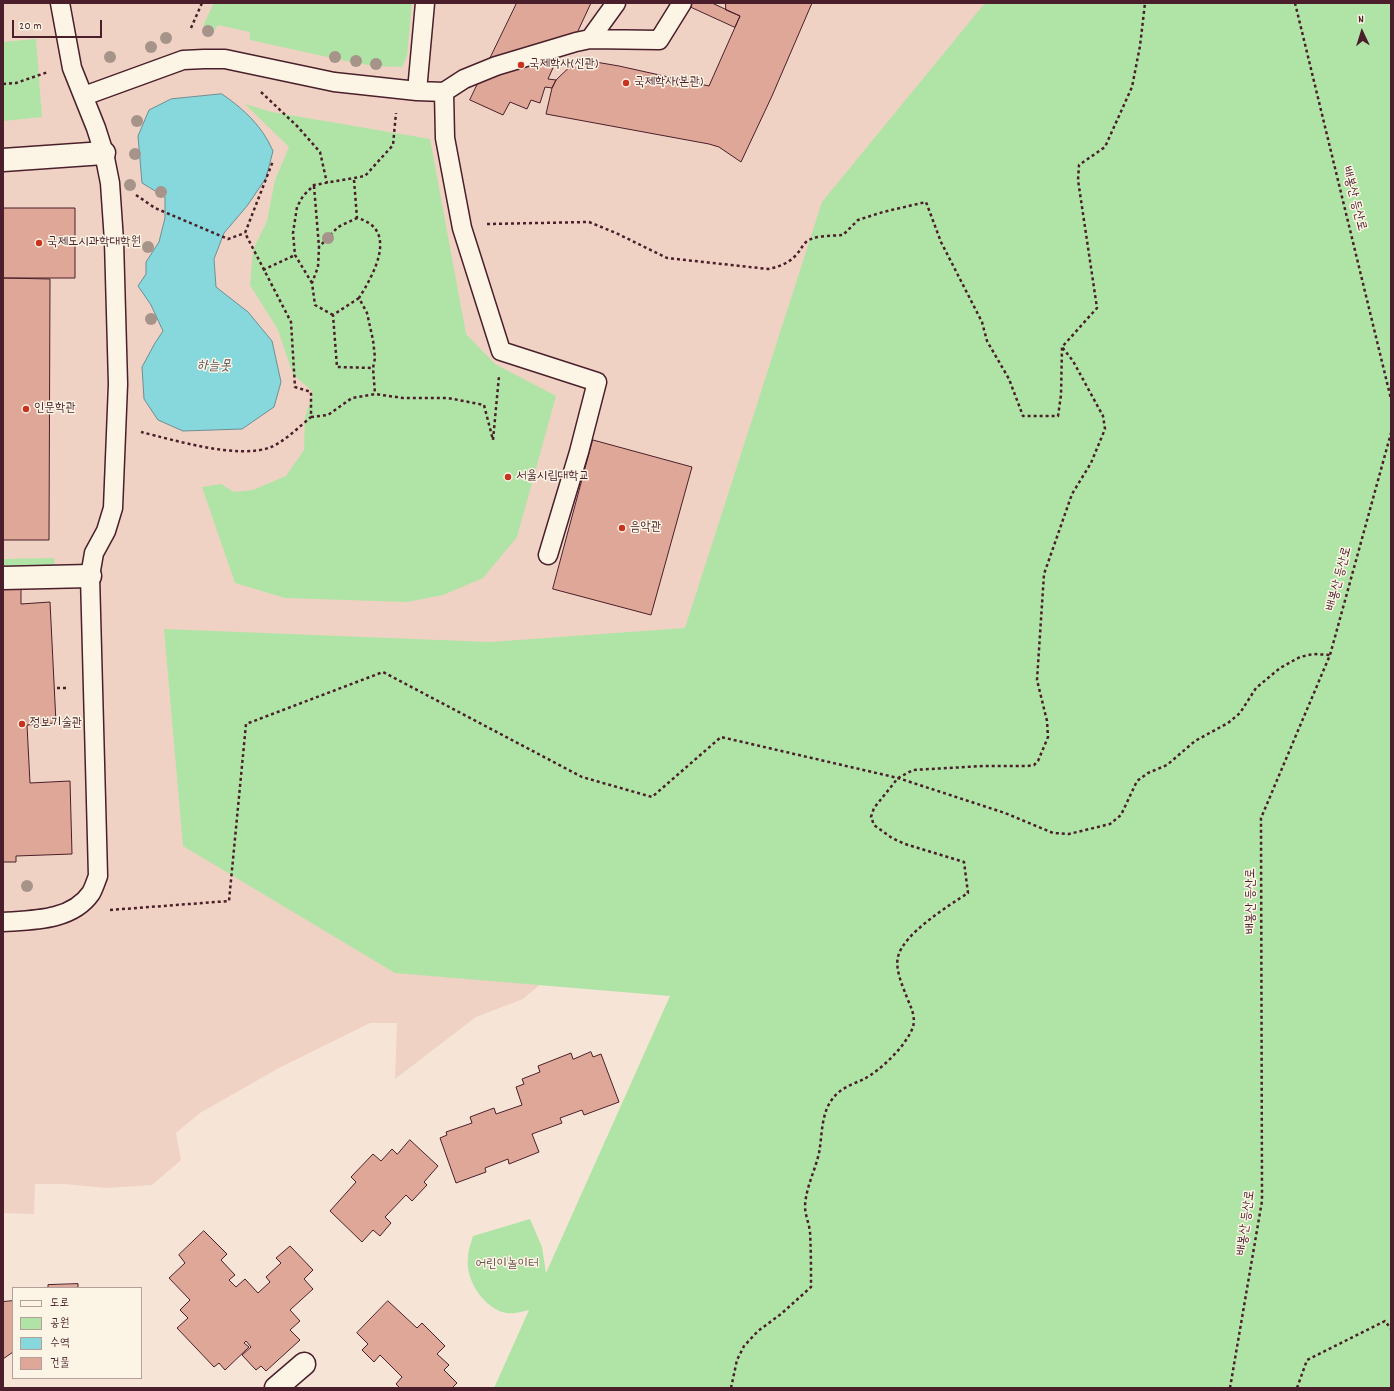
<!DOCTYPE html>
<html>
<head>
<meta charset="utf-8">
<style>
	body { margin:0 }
	#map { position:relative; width:1394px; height:1391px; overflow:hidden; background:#f6e5d6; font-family:Dekko,"Poor Story",sans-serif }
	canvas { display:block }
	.frame { position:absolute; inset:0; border:4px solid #4a1f2b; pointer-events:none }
	.legend { position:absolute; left:12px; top:1287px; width:130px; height:92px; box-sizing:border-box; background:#fcf5e5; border:1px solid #b59f9b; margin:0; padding:5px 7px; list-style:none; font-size:12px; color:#4a1f2b }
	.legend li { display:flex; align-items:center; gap:8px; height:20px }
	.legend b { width:20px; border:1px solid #b59f9b }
	.north { position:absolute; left:1342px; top:12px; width:40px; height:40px; -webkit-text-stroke:3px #fcf5e5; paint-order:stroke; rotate:356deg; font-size:11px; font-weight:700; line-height:16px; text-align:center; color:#4a1f2b }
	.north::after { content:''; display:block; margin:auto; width:14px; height:18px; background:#4a1f2b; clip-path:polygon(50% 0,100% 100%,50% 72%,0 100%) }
	.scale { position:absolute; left:12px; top:20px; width:90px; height:18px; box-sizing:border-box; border:2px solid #4a1f2b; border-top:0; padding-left:5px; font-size:12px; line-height:14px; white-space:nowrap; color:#4a1f2b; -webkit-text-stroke:3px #fcf5e5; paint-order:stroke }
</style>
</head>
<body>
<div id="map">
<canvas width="1394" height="1391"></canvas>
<div class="frame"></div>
<ul class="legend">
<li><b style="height:5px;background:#fcf5e5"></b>도로</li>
<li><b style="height:11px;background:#b0e4a6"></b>공원</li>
<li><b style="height:11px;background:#86d8dc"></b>수역</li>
<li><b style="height:11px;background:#dfa798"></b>건물</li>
</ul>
<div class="north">N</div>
<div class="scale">20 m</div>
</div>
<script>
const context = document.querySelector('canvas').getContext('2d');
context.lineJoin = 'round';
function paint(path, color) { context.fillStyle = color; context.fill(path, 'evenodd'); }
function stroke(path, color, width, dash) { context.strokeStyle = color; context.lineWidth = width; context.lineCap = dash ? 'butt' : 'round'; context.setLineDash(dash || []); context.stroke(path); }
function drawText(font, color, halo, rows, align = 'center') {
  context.font = font + ' Dekko,"Poor Story",sans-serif'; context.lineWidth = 3; context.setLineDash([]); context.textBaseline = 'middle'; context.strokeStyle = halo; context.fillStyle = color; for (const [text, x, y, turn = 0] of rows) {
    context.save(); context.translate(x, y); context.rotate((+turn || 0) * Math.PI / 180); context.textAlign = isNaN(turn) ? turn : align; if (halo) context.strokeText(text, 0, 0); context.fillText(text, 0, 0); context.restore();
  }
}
paint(new Path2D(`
	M3,3h1152l-416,1385h-222l-3,-11 7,-11 12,-1 23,-25v-4l19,-42 7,-39 29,-70 15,-21 73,-57 42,-111 9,-36 -31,-9 -39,15 -36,8 -31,-1 -51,-7 -39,33 -47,18 -81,62 2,-56h-27l-91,45 -79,45 -24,20 5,27 -29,25 -46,3 -42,-4h-29l-1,30 -31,-1z`), '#efd2c3');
paint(new Path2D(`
	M214,3h198l-5,53 -5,11 -28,-1 -28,-5 -96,-21v-8l-32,-7 -6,9 -9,-2 1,-8z
	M985,3h406v1385h-897l35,-78c-9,2 -17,5 -27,2 -20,-7 -37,-33 -34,-55 0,-7 3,-14 5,-21l57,-17 12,28 4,26 124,-277 -275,-23 -212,-127 -19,-217 326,13 195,-14 137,-426z
	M36,39l6,78 -39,4v-79z
	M245,104l27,8 158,27 36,195 29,30 61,32 -39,141 -34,41 -40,17 -36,7 -122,-4 -50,-15 -33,-96 19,-3 13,8 19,-2 33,-14 18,-26 1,-33 8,-25 -20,-18 -15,-44 -28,-45 3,-35 14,-29 8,-41 14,-33z
	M54,558l1,14 -52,2v-15z`), '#b0e4a6');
const water = new Path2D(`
	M222,94c23,16 40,32 51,57l-7,27 -19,28 -23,27 -10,26 2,28 32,25 24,29 9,41 -7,25 -32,22 -59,2 -25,-11 -14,-21 -2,-32 13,-24 8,-12 -12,-26 -13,-19 8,-12v-12l13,-20 6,-24v-21l-23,-14 -4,-47 11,-26 22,-11z`);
paint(water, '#86d8dc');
stroke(water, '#6e8e95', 1);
const building = new Path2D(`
	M517,3h74l-21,45 -9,2 -13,29 8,1 -4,8 -7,-1 -5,16 -9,-3 -4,9 -17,-7 -7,13 -33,-15z
	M682,3h30l28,13 -5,11z
	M726,3h86l-40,93 -31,66 -22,-15 -10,-3 -163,-30 6,-26 4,-8 22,-21 41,7 90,20 31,-70 -14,-6z
	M3,208h72v70h-72z
	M3,278l47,1 -1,261h-46z
	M593,440l99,27 -41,148 -98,-26z
	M21,587v17l29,-2 6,121 -29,2 3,58 40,-2 2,73 -56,2v6h-13v-274z
	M591,1052l2,5 8,-3 18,48 -35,13 -2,-5 -22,8 2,5 -30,11 7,18 -30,12 -1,-5 -23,9 1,4 -30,11 -16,-45 7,-3 -1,-3 26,-9 -2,-6 24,-9 2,6 26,-9 -6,-18 8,-3 -2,-5 18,-7 -2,-6 33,-13 2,6z
	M410,1140l28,26 -14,16 3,3 -15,16 -6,-6 -21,22 6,6 -11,13 -7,-6 -11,12 -32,-31 26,-29 -5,-5 22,-23 8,7 11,-12 5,5z
	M204,1231l23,23 -6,6 14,15 -6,5 7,7 9,-8 13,14 12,-11 -4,-5 15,-14 -5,-5 14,-12 23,24 -9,9 9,10 -23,21 10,11 -10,9 10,10 -34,31 -5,-5 -5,4 -14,-15 9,-8 -5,-6 -2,2 5,4 -24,23 -6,-7 -5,4 -37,-39 11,-10 -8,-8 10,-10 -21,-22 16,-15 -6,-8z
	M78,1284v4h-30v-3z
	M13,1301v51l-10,7v-57z
	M388,1301l29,27 5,-5 23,23 -8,8 12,11 -5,5 13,13 -5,5h-52l-4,-4 6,-7 -22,-22 -6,7 -12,-12 6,-6 -11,-11z`);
paint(building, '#dfa798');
stroke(building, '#4a1f2b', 1);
const service = new Path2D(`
	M590,39l26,-36
	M417,91l8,-88
	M444,92l1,46 17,90 39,123 96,31 -18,70 -31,103
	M84,96l99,-36 21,-1h21l109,23 83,9 27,1 20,-13 32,-13 80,-24 14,-3 69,1 23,-37
	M3,922c29,-2 69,-1 88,-29 3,-5 5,-12 7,-17l-8,-300 4,-23 12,-22 7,-23 5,-124 -4,-143 -4,-58 -6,-30 -8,-25 -24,-60 -12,-65`);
const pedestrian = new Path2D(`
	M3,160l101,-7
	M3,578l87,-2`);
const minor = new Path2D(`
	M276,1388l28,-24`);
stroke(service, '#4a1f2b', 21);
stroke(pedestrian, '#4a1f2b', 25);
stroke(minor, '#4a1f2b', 25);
stroke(new Path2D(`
	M1295,3l96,396
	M191,28l11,-25
	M3,84l13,-1 32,-11
	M261,92l37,35 22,25 7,31
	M354,180l3,38c42,11 17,56 2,80l8,15 6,27 2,18 -2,10 2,26
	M314,186l5,61
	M136,195l19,13 73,31 17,-6
	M487,224l102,-2 27,11 51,25 101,11c11,-2 21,-6 28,-14 4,-4 6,-9 10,-13 8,-7 26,-6 37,-7l15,-15 25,-8 43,-10 15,40 41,80 5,19 22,38 14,37h35l3,-21 1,-48 35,-39 -19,-128 1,-15 26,-18 27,-60 8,-41 5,-43
	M263,270l32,-15
	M312,283l-17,-28 -2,-22 4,-26 6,-11 11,-11 51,-9 28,-31 3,-32
	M359,298l-26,17 4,52 36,1
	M333,315l-18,-10 -3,-22 6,-16 1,-20 19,-20 19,-9
	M311,417l17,-2 24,-17 23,-4 28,4h45l36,7 9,35 6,-64
	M141,432c33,8 98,28 130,15 13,-5 29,-21 40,-30v-25l-16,-5 -4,-65 -46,-89 28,-72
	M57,688h11
	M110,910l119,-9 17,-177 137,-52 199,105 70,20 69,-60 177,41 107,35 48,20 16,1 41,-10 11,-9 16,-34 11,-8 19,-8 28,-24 33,-18 12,-10 16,-25 24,-20 20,-11 13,-3 17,1
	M731,1388l6,-28 7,-14 14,-15 23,-17 30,-27c0,-18 0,-37 -1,-55 -1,-9 -5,-17 -5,-26 1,-19 10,-35 14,-53 4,-21 1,-45 20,-61 7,-6 17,-9 25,-13 17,-9 42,-33 49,-52 3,-12 -3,-21 -7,-32 -4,-10 -11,-27 -8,-38 5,-23 50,-51 70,-64l-4,-31 -59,-18 -13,-6 -18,-13 -3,-8 3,-9 24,-30 15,-8 70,-4h44l7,-1 4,-4 10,-24 -1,-16 -10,-41 7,-106 28,-80 19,-31 14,-34 -2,-13 -30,-55 -11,-14
	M1230,1388l32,-187 -1,-383 69,-163 61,-222
	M1297,1388l10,-28 78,-39 6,8`), '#4a1f2b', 2.5, [3, 3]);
stroke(service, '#fcf5e5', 18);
stroke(pedestrian, '#fcf5e5', 22);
stroke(minor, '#fcf5e5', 22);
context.fillStyle = '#a69389';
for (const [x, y] of [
	[208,31],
	[166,38],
	[151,47],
	[110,57],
	[335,57],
	[356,61],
	[376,64],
	[137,121],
	[135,154],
	[130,185],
	[161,192],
	[328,238],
	[148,247],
	[151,319],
	[27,886]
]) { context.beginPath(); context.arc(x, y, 6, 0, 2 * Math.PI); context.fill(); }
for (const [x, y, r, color] of [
	[521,65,4,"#c8321e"],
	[626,83,4,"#c8321e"],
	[39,243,4,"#c8321e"],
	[26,409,4,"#c8321e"],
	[508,477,4,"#c8321e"],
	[622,528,4,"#c8321e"],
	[22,724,4,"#c8321e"]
]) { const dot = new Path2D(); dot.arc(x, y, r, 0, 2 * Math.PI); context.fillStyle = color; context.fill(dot); stroke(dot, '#fcf5e5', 1.5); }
drawText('13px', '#4a1f2b', '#fcf5e5', [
	["국제학사(신관)",529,65],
	["국제학사(본관)",634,83],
	["국제도시과학대학원",47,243],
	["인문학관",34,409],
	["서울시립대학교",516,477],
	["음악관",630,528],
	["정보기술관",30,724]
], 'left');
drawText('13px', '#4a1f2b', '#fcf5e5', [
	["배봉산 등산로",1353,199,76],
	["배봉산 등산로",1340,579,-75],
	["배봉산 등산로",1252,901,-90],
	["배봉산 등산로",1247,1223,-82]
]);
drawText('13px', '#64504a', '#fcf5e5', [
	["어린이놀이터",507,1265]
]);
drawText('italic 14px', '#5c5660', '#fcf5e5', [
	["하늘못",214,367]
]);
</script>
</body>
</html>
